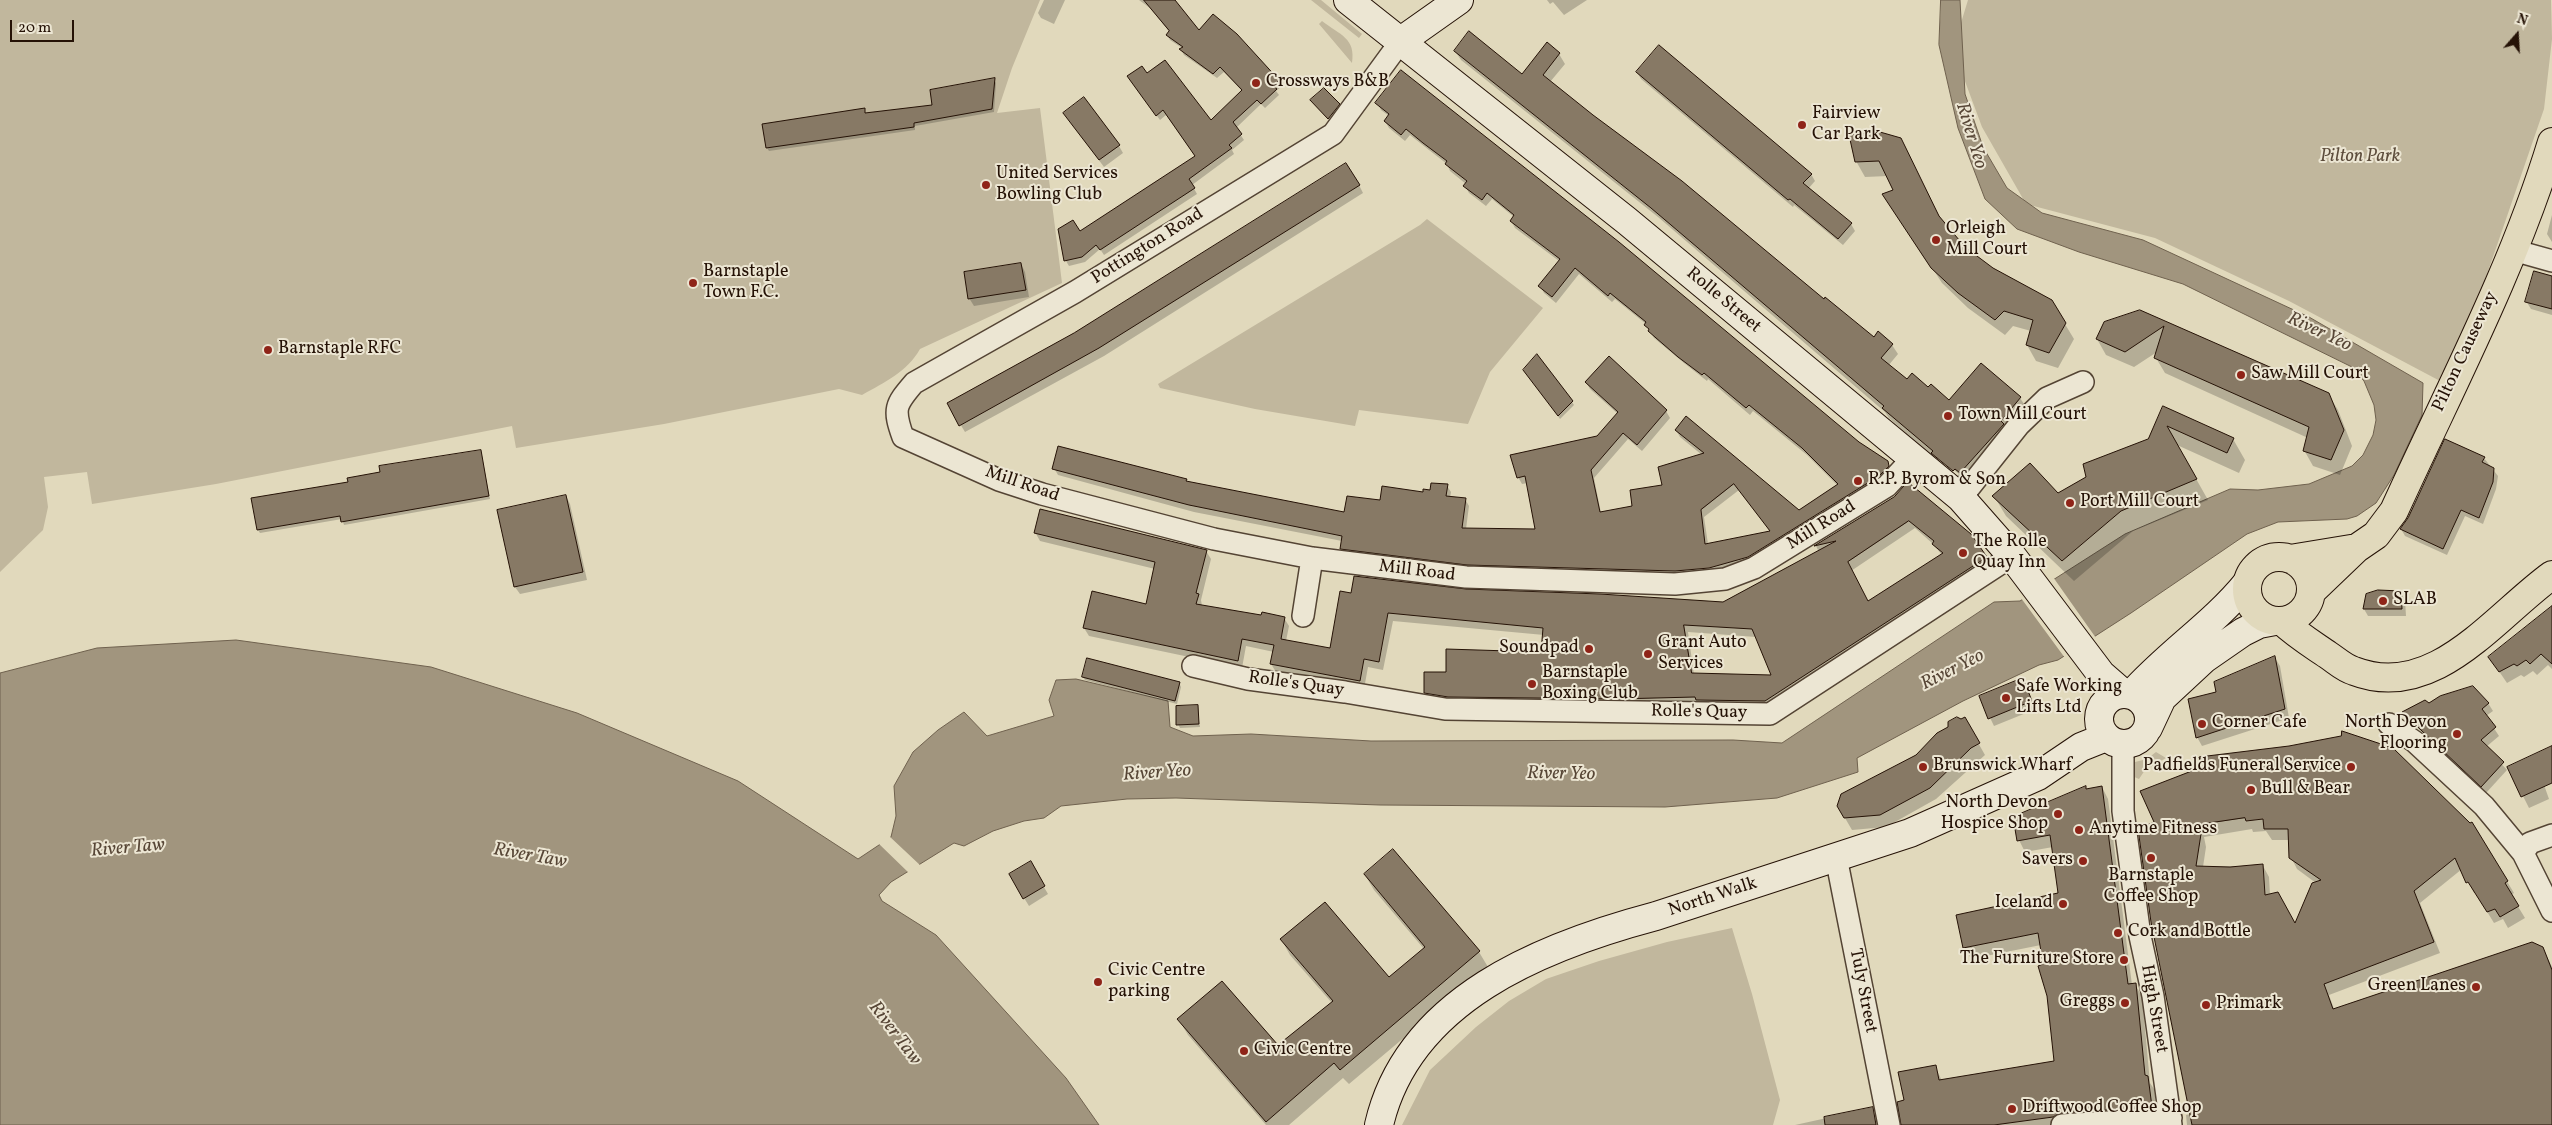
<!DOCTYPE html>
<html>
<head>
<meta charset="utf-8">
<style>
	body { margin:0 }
	#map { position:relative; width:2552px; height:1125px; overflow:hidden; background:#e1d9bc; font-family:Vollkorn,serif }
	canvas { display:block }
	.north { position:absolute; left:2492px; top:10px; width:50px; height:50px; -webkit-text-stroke:4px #ece6d3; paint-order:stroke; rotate:19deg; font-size:14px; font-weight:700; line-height:20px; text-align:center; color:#251206 }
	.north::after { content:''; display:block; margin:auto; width:18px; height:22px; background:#251206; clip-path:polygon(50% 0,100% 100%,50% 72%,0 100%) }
	.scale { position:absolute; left:10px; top:20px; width:64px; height:22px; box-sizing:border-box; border:2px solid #251206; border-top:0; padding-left:6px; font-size:15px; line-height:18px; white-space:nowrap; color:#251206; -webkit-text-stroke:4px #ece6d3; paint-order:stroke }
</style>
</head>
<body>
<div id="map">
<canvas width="2552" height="1125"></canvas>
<div class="north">N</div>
<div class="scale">20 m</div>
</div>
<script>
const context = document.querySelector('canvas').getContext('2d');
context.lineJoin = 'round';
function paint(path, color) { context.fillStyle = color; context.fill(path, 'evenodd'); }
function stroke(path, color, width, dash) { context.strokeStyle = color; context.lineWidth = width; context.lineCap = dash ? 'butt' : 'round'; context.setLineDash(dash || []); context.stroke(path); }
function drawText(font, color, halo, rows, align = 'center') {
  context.font = font + ' Vollkorn,serif'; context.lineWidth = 4; context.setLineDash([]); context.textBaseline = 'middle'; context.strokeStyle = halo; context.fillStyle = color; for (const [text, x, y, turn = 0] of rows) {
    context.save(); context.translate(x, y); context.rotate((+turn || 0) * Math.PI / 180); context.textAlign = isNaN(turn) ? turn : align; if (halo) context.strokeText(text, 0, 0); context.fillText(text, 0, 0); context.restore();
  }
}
paint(new Path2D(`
	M0,0h1040l-28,68 -15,45 43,-5 22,175 -142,66c-13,23 -35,33 -58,46l-23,-6 -175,35 -148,24 -4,-22 -296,58 -124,20 -5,-32 -43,5 4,30 -5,23 -43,42z
	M1311,0h10l41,34 -3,4z
	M1968,0h583l1,39 -8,70 -59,171 -43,102 -153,-81 -134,-63 -129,-34 -44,-77 -29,-78z
	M1322,21c18,14 34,17 30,42l-33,-39z
	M1427,219l116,89 -53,64 -22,52 -109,-14 -4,16 -100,-17 -95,-21 -2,-4 262,-159z
	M2156,752l10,6 -21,12 -6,9 -7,-3 -1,-13 16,-4z
	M1732,928l20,66 28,106 -7,25h-371l28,-55 46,-43 33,-26 37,-22 53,-18 68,-19z`), '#c1b79d');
const water = new Path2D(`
	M1941,0h19l5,94 18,53 24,41 35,25 101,27 166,77 114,66 -1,32 -28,60 -18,28 -19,13 -10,3 -69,3 -31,12 -116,79 -73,47 -19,5 -76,36 -106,57 1,14 -81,26 -112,9 -285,-2 -204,-7 -49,1 -66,7 -17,12 -20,3 -31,10 -29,15 -10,-3 -63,39 -12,13 3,6 54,34 130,143 33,47h-1099v-452l97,-25 139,-8 195,27 146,46 161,68 120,78 33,-22 5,-21 -2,-30 19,-34 25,-22 26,-18 23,24 67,-20 -5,-16 7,-20 20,-1 92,22 2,26 23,9 58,-2 120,7 362,-1 49,3 212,-141 26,-1 105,-67 105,-45 28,1 51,-6 43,-18 11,-11 10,-20 3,-15 -2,-15 -10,-24 -12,-14 -169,-83 -104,-32 -62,-23 -32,-30 -27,-71 -19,-83z`);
paint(water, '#a1957e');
stroke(water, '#6f614e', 1);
paint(new Path2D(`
	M2053,577l43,61 -31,20 -44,-60z
	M888,835l33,31 -11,8 -32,-31z`), '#e1d9bc');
paint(new Path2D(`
	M1044,0h21l-11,24 -13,-6 -3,-5z
	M1139,0h35l25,32 37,3 46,51 -6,5 3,4 -14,13 -4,-4 -25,24 8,12 -12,10 2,4 -42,31 5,9 -93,61 -4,-6 -15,13 -16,4 -3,-5 14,-29 116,-75 -30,-42 -6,5 -28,-38 15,-7 64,46 31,-30 -18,-19 -7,6 -33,-23 -3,-5 1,-2 -12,-8 -3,-5 3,-3 -20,-24z
	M1547,0h40l-23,15 -11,-13 -3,2z
	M1455,51l67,25 37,-22 6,10 -15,18 274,219 50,37 4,-5 14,12 6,9 -10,12 19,15 22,7 20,13 71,-3 6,9 -60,75 -5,-4 -2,2 -70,-62 -4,-6 -227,-195 -197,-157zM1935,455l24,19 -2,2 -22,-18z
	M1637,72l174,102 4,7 -7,8 43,35 4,7 -12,14 -49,-40 -1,2 -152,-128z
	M994,80l2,3 -2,29 -79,14v4l-146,21 -2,-3 -3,-23 100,-15 2,4 68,-8z
	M1377,103l510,359 5,11 -140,90 -39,12 -241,-4 -126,-15 -4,-7v-8l-148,-29 -136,-37 -4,-7 132,12 1,2 158,32 37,-12 65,-16 4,6 -1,6 15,1 4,7 -3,23 71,2 -9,-48 -6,1 -4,-7 79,-40 21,-23 -28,-25 -4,-7 23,-24 57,53 4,7 -28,33 -14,-12 -34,39 7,35 32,-6 69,-52 -22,-18 -4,-7 123,82 39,-26 -31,-31 -54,-44 -3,4 -42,-36 -1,2 -23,-18 -30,-25 -8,-14 -31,-25 -3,3 -33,-28 -23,29 -12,-10 -4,-7 19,-25 -44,-33 -4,-7 3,-4 -22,-18 -6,7 -17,-13 -4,-7 1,-2 -16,-13 -3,-7 -18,-14 -19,-15 -5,6 -16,-13 -4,-7 4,-5 -8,-6zM1739,490l32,42 -63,12 -4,-27z
	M1314,104l25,1 1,3 -10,13z
	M1069,120l50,26 4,7 -19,14z
	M1900,139l42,82 22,27 28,22 59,31 23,38 -16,29 -22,-7 -9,-16 4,-14 -18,-5 -8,9 -37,-27 -26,-25 -58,-88 11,-4 -7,-15 -23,1 -9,-16z
	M1359,185l4,8 -259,163 -139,76 -17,-28z
	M2552,215v27l-5,-8z
	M1021,264l4,8 4,25 -55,9 -5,-8z
	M2552,277v38l-21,-6 -5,-8z
	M2140,311l188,83 10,16 14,36 -12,29 -27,-9 -9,-16 4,-12 -143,-65 -9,-15 1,-6 -23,15 -28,-12 -9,-16z
	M1527,373l45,29 2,3 -14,14z
	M2164,408l69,31 12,21 -6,13 -62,-28 31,55 -75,31 -59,50 -68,-65 -12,-20 64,-1 91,-55z
	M481,451l9,48 -146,26 -2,-6 -82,14 -2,-3 -6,-31 97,-16z
	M2484,458l14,18 -2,13 -13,35 -18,-8 -18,39 -42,-19 -4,-7 8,-11z
	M566,496l4,8 17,76 -67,14 -5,-7 -17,-76z
	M1894,498l92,60 5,8 -221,143 -340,-8 -5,-9 23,-19 95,-20 1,-18 -151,-14 -10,49 -15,-3 -4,22 -88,-17 -5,-8 3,-12 -28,-6 -4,22 -153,-32 -5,-8 63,-22 8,-37 -115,-28 -5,-9 171,19 5,8 -10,41 1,6 60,11 22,1 5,8 -3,15 45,9 21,-55 113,-4 258,12 96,-51 -3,-6zM1915,528l17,15 10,12 -74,48 -17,-32zM1688,632l68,5 17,39 -79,-1z
	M2401,592l4,8 1,16h-38l-4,-7z
	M2552,608v61l-4,-4 -11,10 -4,-4 -9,6 -3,-2 -14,8 -17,-25z
	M2275,658l5,8 9,52 -87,28 -5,-9 21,-44z
	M1083,677l96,6 2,4 -4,17 -92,-24z
	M2022,679l14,30 -42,17 -14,-29z
	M2488,703l5,8 -7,5 13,20 -13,11 21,23 -21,23 -78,-74 -4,-7 25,-7z
	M1197,706l3,21 -20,1 -2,-4z
	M1964,718l21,37 -49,44 -50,28 -34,3 -14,-24 79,-50z
	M2509,768h29l11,31 -20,9z
	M2102,787l6,12 24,186h3l7,11 8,87 4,6 4,29 -92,7h-164l4,-24 29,-35 7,15 113,-19 -14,-117 -70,14 -6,-11 -7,-32 102,-22 -7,-47 -28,5 -6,-12 68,-50z
	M2141,792l329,33 2,-2 42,70 -3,2 14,23 -17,10 -5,-9 -9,4 -19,-31 -1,1 -12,-24 -42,34 20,50 -111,42 5,14 209,-61 9,19v158h-365l-1,-10 6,-1 -36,-291zM2252,829l1,3 13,-1 6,9h18l1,17 6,12 19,14 -21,43 -25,-31 -1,-18 -6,-11 -60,1 3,-20 -2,-10z
	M1030,863l18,31 -19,12 -19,-31z
	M1365,875l114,77 9,15 -139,117 -6,-6 -54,47h-23l-78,-90 -9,-15 99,27 54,-44 -42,-48 -9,-16 107,40 36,-30 -50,-59z
	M1872,1108l8,17h-85z`), '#0003');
const building = new Path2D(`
	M1144,0h31l24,30 14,-16 24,20 42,46 -6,6 4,3 -16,15 -4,-4 -24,22 9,12 -13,11 3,3 -43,31 6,9 -95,62 -4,-5 -14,12 -18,4 -6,-32 15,-9 7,11 115,-75 -32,-46 -7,6 -29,-40 15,-10 5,7 18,-13 46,60 31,-30 -22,-23 -7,7 -34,-25 4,-2 -17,-12 3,-4z
	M1469,31l53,43 25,-32 13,11 -17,22 50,40 89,66 142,118 1,-2 49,40 4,-6 15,13 -12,14 26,21 5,-6 16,14 3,-3 18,16 32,-37 40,34 -20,24 3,3 -44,49 -5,-4 -2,2 -22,-18 2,-2 -51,-43 2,-2 -233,-198 -197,-157z
	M1659,45l153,129 -9,9 49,40 -14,16 -48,-40 -2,1 -152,-128z
	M1401,70l218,172 240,200 29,19 1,5 -10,10 -131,81 -39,11 -34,3 -208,-6 -127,-16 2,-13 -153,-31 -137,-36 6,-23 129,33 -1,2 158,31 3,-16 33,4 2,-14 41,6v-3l7,1 1,-7 17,1 -2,12 20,2 -4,30 73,1 -10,-53 -8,2 -7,-23 87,-19 21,-24 -33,-30 24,-26 58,54 -30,35 -14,-12 -32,37 9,42 32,-6 -2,-16 32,-5 -4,-18 46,-14 -29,-23 11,-14 113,94 39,-26 -36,-36 -53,-43 -3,3 -42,-35 -2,2 -24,-18 -30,-26 1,-2 -5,-4 2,-3 -36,-29 -2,3 -33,-28 -23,29 -14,-11 22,-27 -50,-38 4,-6 -27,-22 -5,7 -19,-14 4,-5 -22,-17 2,-3 -24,-18 -17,-14 -5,6 -17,-14 5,-7 -14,-11zM1734,484l36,47 -65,13 -4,-34z
	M995,78l-3,31 -78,14v4l-148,21 -4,-24 103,-16v5l67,-8 -2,-15z
	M1324,88l16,16 -12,15 -18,-19z
	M1084,97l36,48 -21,15 -36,-47z
	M1880,132l21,6 38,78 26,31 28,21 59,32 14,23 -17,30 -23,-8 7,-25 -29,-9 -9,9 -37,-27 -27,-25 -49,-74 11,-4 -14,-29 -24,1 -6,-27z
	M1346,163l14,22 -261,163 -140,78 -12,-23 127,-70z
	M1021,263l5,27 -58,9 -4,-27z
	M2534,271l18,5v33l-27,-7z
	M2140,310l189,83 15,37 -13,30 -28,-9 6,-24 -155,-69 10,-32 -39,26 -29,-13 8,-17z
	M1537,354l36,47 -15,15 -35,-46z
	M2163,406l71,32 -7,15 -60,-27 30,53 -76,32 -59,50 -70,-65 38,-33 28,30 28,-16 -3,-13 65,-25z
	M2445,439l40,18 -3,5 12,6 -1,14 -14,36 -18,-8 -18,39 -43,-20 8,-11z
	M481,450l8,46 -148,26 -1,-6 -83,14 -6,-32 97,-16 -1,-4 33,-6 -1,-6z
	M1908,482l63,52 16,23 -222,144 -69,-1 -1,-3 -79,2 -168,-2 -24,-4v-21h22v-23l95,3 2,-24 -155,-15 -9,49 -15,-3 -4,22 -90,-17 4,-19 -32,-6 -4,22 -155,-33 9,-37 54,13 9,-42 -121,-29 6,-24 167,41 -11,43 3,1 -3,10 65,11 1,-3 23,5 -4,22 49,9 10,-57 11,2 3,-17 112,13 134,5 123,8 113,-61 -22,5 80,-49zM1909,521l25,20 -2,3 11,9 -75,48 -20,-39zM1684,625l68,4 19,46 -79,-2z
	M566,495l17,77 -69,15 -17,-77z
	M2378,590l23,1 1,18h-39l3,-15z
	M2552,606v58l-11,-10 -11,10 -4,-4 -9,6 -3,-2 -15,8 -11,-15z
	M2275,656l10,53 -89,29 -8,-39 28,-7 -2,-10z
	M1087,658l93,24 -5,19 -93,-24z
	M2023,678l9,23 -44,18 -9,-23z
	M2473,686l16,17 -7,6 14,18 -15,13 23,22 -23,25 -79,-75 23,-12 4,3 11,-7z
	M1198,705l1,19 -23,1v-19z
	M1957,717l4,2 4,-2 15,26 -9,5 -41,40 -50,27 -36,3 -7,-12 4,-12 75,-39 21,-22 11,-6v-5z
	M2342,731l51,17 77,75 2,-1 36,59 -3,2 14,23 -19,11 -5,-8 -8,3 -19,-30 -2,1 -11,-25 -41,33 20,51 -110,42 9,25 199,-67 11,5 9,23v155h-360l-41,-203 -13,-93 16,-7 -14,-31 62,-24 -3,-10 90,-11 52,-10zM2245,818l1,3 17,-2 1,10h24l1,29 32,22 -9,3 -17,40 -17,-31 -13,3 -2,-31 -33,3 -34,-1 5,-32 -3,-9z
	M2552,746v37l-31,14 -14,-30z
	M2086,786v3l16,-3 26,198 8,-1 9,92 3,1 4,31 -91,6 -8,4 -59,8h-93l-4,-23 7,-2 -6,-28 38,-7 3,15 115,-19 -7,-65 -9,-30 5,-2 -5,-31 -75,15 -7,-33 102,-22 -8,-58 -33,6 -4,-24z
	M1393,849l87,102 -140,119 -6,-7 -68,59 -89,-103 45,-38 56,64 55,-44 -53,-62 45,-37 64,75 36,-30 -61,-73z
	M1031,861l14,25 -22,13 -14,-25z
	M1873,1107l3,18h-51l-1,-8z`);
paint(building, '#877965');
stroke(building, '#251206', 1);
const street = new Path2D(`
	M1401,41l-68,93 -258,158 -161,91c-19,22 -21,26 -11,54l96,43 43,14 172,45 98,19 154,19 209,7 50,-5 29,-11 133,-82 25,-27
	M2513,250l39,11
	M1961,498l58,-73 28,-27 36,-16
	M1303,616l9,-58
	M1193,666l55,13 97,13 100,17 325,5 242,-158
	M2389,724l26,18 69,64 39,47 29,58
	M2123,745v66l17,125 13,60 18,129
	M2523,853l7,-10 22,-8
	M1836,857l53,268
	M2062,1125l109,-7`);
const secondary = new Path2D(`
	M1348,0l279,221 334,277 51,58 89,118 23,20
	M1401,41l58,-41
	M2099 719a25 25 0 1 1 50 0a25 25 0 1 1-50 0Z
	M2131,695c36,-41 82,-70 116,-112
	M2148,728l14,-30 42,-39 39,-27 16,-8 16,-3
	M1379,1125c29,-126 164,-179 277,-209l254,-83 128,-57 43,-29 25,-10`);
const primary = new Path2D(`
	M2247 589a32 32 0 1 1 64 0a32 32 0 1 1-64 0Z
	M2290,559l67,-11
	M2311,592l46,-44 19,-13 18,-24c55,-121 119,-241 158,-369
	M2282,621c15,14 30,23 46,34 9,6 16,13 26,16 80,31 140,-54 198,-96`);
stroke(street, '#544434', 24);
stroke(secondary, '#251206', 30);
stroke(primary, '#251206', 30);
stroke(street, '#ece6d3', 21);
stroke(secondary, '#ece6d3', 28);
stroke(primary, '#e1d9bc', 28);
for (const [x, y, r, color] of [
	[1256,83,5,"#8f2418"],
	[1802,125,5,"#8f2418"],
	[986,185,5,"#8f2418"],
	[1936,240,5,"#8f2418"],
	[693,283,5,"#8f2418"],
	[268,350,5,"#8f2418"],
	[2241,375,5,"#8f2418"],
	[1948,416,5,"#8f2418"],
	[1858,481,5,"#8f2418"],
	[2070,503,5,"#8f2418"],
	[1963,553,5,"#8f2418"],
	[2383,601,5,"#8f2418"],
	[1589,649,5,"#8f2418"],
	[1648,654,5,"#8f2418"],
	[1532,684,5,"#8f2418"],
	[2006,698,5,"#8f2418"],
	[2202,724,5,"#8f2418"],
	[2457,734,5,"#8f2418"],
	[1923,767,5,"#8f2418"],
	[2351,767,5,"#8f2418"],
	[2251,790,5,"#8f2418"],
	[2058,814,5,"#8f2418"],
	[2079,830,5,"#8f2418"],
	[2151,858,5,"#8f2418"],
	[2083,861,5,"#8f2418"],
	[2063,904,5,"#8f2418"],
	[2118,933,5,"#8f2418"],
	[2124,960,5,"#8f2418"],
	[1098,982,5,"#8f2418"],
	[2476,987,5,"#8f2418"],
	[2125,1003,5,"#8f2418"],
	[2206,1005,5,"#8f2418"],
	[1244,1051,5,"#8f2418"],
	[2012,1109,5,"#8f2418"]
]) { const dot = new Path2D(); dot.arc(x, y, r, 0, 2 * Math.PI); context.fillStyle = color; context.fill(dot); stroke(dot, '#ece6d3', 2); }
drawText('18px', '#251206', '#ece6d3', [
	["Crossways B&B",1266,83],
	["Fairview",1812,115],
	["Car Park",1812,136],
	["United Services",996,175],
	["Bowling Club",996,196],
	["Orleigh",1946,230],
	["Mill Court",1946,251],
	["Barnstaple",703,273],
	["Town F.C.",703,294],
	["Barnstaple RFC",278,350],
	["Saw Mill Court",2251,375],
	["Town Mill Court",1958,416],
	["R.P. Byrom & Son",1868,481],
	["Port Mill Court",2080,503],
	["The Rolle",1973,543],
	["Quay Inn",1973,564],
	["SLAB",2393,601],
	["Grant Auto",1658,644],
	["Services",1658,665],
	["Soundpad",1579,649,"right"],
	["Barnstaple",1542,674],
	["Boxing Club",1542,695],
	["Safe Working",2016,688],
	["Lifts Ltd",2016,709],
	["Corner Cafe",2212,724],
	["North Devon",2447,724,"right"],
	["Flooring",2447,745,"right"],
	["Brunswick Wharf",1933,767],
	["Padfields Funeral Service",2341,767,"right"],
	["Bull & Bear",2261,790],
	["North Devon",2048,804,"right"],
	["Hospice Shop",2048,825,"right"],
	["Anytime Fitness",2089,830],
	["Savers",2073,861,"right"],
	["Barnstaple",2151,877,"center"],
	["Coffee Shop",2151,898,"center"],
	["Iceland",2053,904,"right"],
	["Cork and Bottle",2128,933],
	["The Furniture Store",2114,960,"right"],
	["Civic Centre",1108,972],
	["parking",1108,993],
	["Green Lanes",2466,987,"right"],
	["Greggs",2115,1003,"right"],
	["Primark",2216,1005],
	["Civic Centre",1254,1051],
	["Driftwood Coffee Shop",2022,1109]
], 'left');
drawText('italic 18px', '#5c4c3b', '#ece6d3', [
	["Pilton Park",2360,158]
]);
drawText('18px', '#251206', '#ece6d3', [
	["Pottington Road",1148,247,-32],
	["Rolle Street",1723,301,40],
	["Pilton Causeway",2466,352,-65],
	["Mill Road",1022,485,19],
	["Mill Road",1822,526,-32],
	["Mill Road",1417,572,7],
	["Rolle's Quay",1296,685,8],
	["Rolle's Quay",1699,713,1],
	["North Walk",1713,898,-18],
	["Tuly Street",1862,991,79],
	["High Street",2153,1009,80]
]);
drawText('italic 19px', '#574636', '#ece6d3', [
	["River Yeo",1970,136,73],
	["River Yeo",2319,333,25],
	["River Yeo",1953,671,-27],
	["River Yeo",1157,774,-4],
	["River Yeo",1561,775,1],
	["River Taw",128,849,-5],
	["River Taw",530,857,10],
	["River Taw",894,1034,53]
]);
</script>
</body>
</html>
